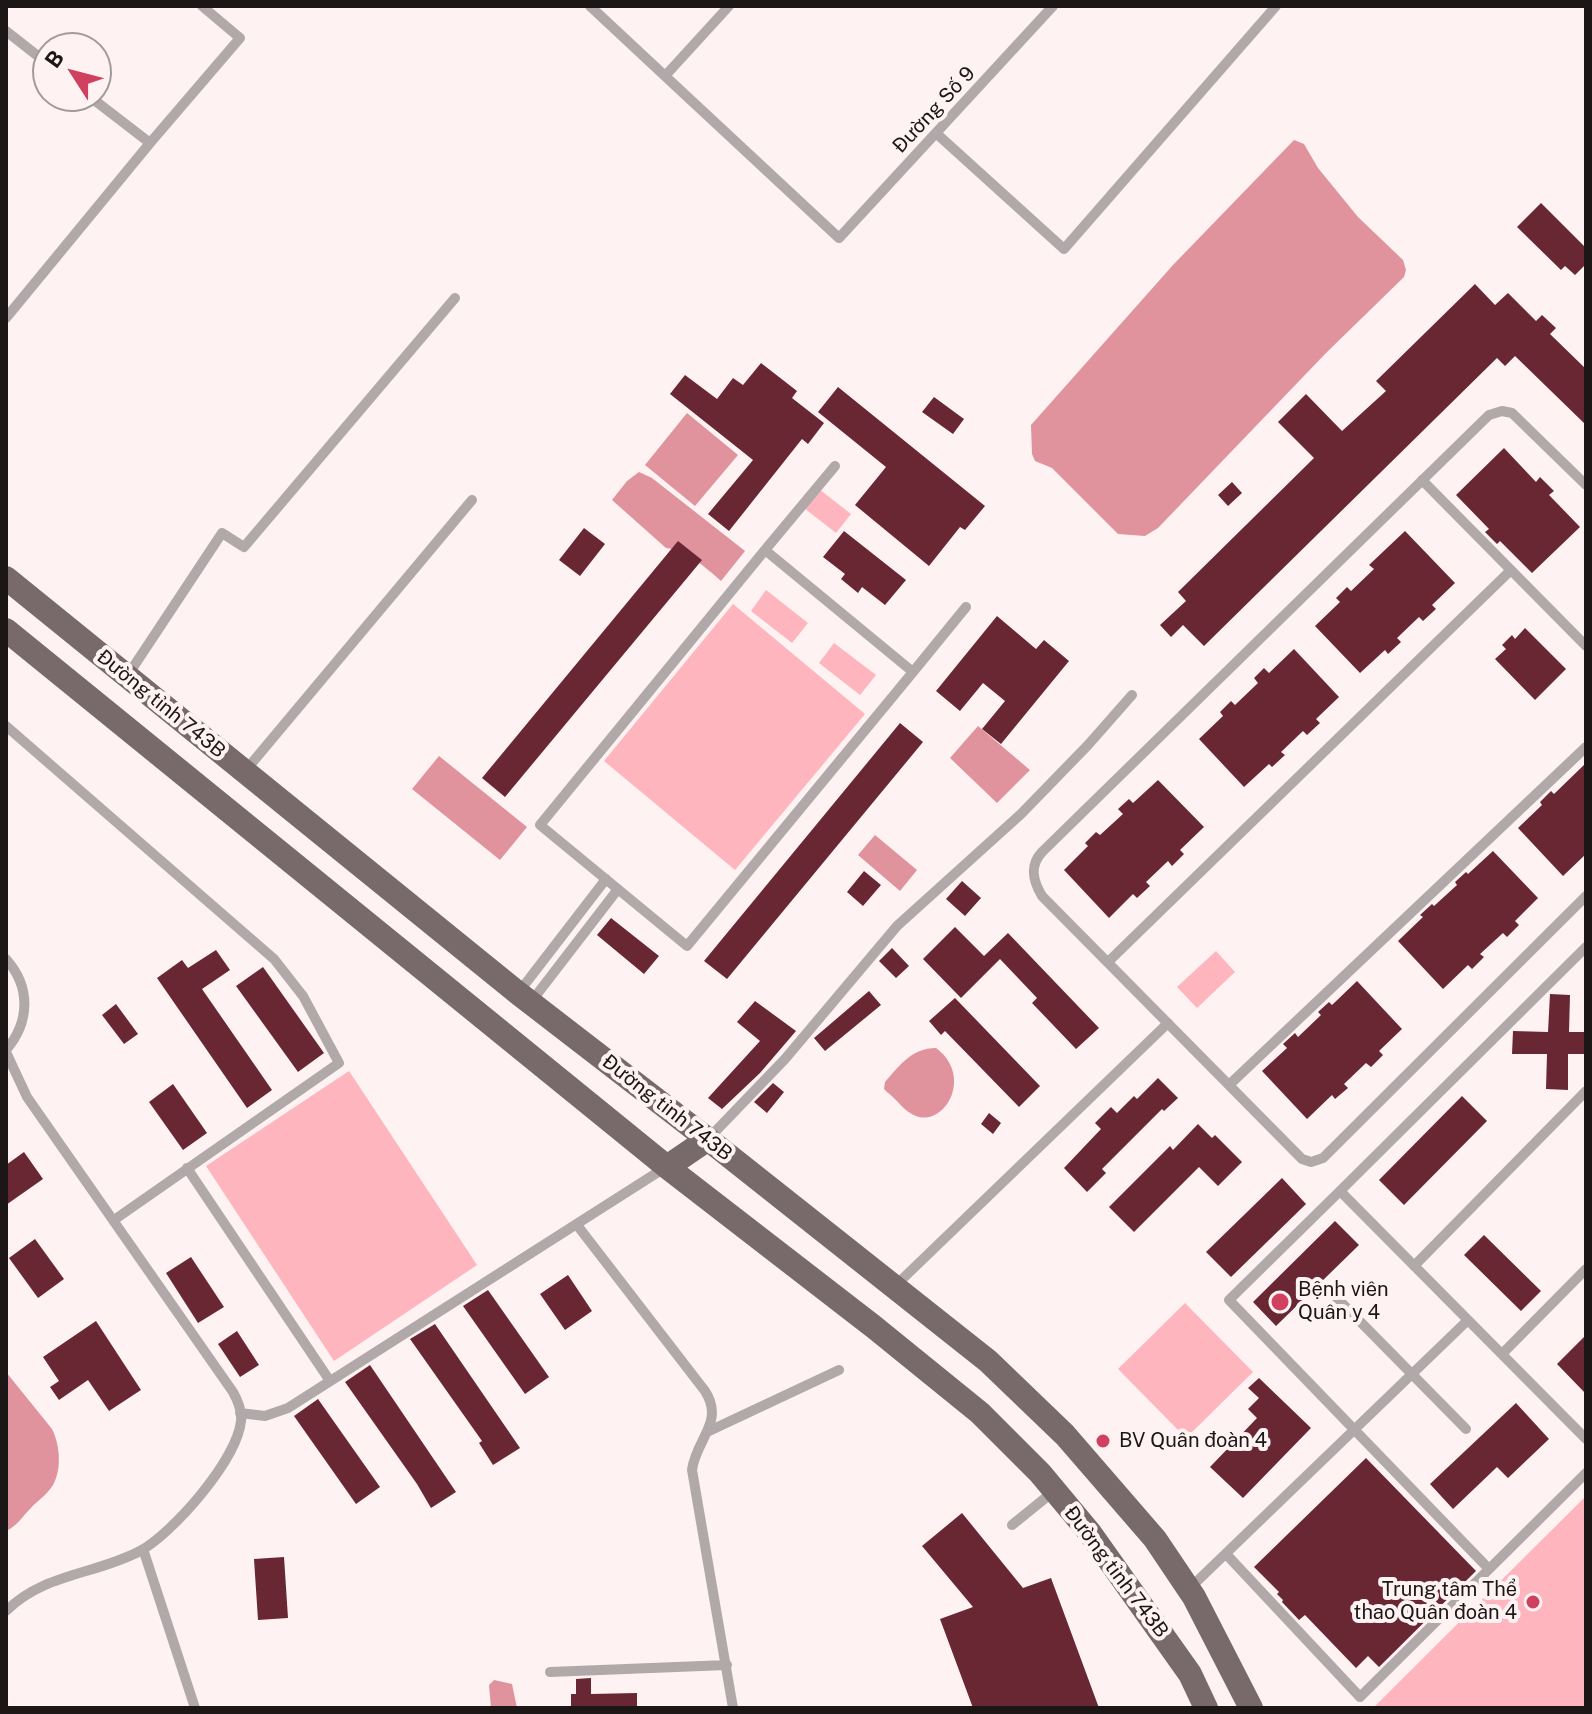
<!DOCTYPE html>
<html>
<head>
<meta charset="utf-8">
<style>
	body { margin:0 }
	#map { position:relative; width:1592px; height:1714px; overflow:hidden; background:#fef2f3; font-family:"Public Sans",sans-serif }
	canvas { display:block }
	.frame { position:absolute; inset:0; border:8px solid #1c1616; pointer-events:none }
	.north { position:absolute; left:32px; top:32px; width:80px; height:80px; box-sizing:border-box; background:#fef2f3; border:2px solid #a49a9b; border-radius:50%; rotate:306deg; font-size:22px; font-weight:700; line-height:32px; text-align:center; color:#1c1616 }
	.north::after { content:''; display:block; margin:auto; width:28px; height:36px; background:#d04160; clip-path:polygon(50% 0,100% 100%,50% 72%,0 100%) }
</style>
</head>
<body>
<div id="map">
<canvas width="1592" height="1714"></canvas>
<div class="frame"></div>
<div class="north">B</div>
</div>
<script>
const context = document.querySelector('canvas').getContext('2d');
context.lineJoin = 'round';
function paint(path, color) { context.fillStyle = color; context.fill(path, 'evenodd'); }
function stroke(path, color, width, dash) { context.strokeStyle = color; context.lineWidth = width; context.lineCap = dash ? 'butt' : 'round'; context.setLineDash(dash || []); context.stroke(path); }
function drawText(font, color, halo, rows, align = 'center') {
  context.font = font + ' "Public Sans",sans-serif'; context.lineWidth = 8; context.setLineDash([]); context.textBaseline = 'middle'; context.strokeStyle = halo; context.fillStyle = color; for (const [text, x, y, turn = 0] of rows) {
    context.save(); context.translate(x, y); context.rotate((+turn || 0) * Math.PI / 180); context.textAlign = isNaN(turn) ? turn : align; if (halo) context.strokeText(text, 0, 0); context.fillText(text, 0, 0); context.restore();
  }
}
paint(new Path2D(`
	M819,489l32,25 -15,19 -32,-25z
	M766,590l42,33 -16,20 -41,-32z
	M733,604l132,110 -130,156 -131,-109z
	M834,643l42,32 -16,20 -41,-32z
	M1216,951l19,21 -38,36 -20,-21z
	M349,1071l128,194 -143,96 -128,-195z
	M1185,1303l68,69 -67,66 -68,-69z
	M1586,1496v212h-213z`), '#ffb5bd');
paint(new Path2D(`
	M1294,140l10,4 14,24 40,49 45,43 3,10 -2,7 -78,76 -168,175 -13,8 -27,-2 -66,-66 -17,-7 -3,-7 -1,-29 142,-160z
	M687,413l51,42 -43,51 -50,-41z
	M639,472l13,6 93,73 -24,30c-14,-13 -36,-31 -55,-33l-54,-48 15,-19z
	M978,726l52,44 -33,33 -47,-45z
	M439,756l88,71 -27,33 -88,-71z
	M875,835l42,35 -17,21 -42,-36z
	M936,1048c38,28 9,79 -20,68 -12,-4 -19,-17 -29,-24l-3,-3 1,-7c15,-17 27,-34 51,-34z
	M6,1372l46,57c8,16 10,40 1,56 -6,10 -16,16 -23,24 -8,8 -13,17 -24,22z
	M494,1680l18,4 5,24h-26l-2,-23z`), '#e0939c');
paint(new Path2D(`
	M1541,203l45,45v16l-11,11 -10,-9 -4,4 -44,-43z
	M1475,284l20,21 13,-12 28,28 6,-6 14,13 -6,6 36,35v56l-71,-69 -10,10 -8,-8 -293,288 -21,-21 -12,12 -11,-12 26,-24 -8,-9 136,-134 -36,-36 28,-28 36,37 44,-40 -10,-10z
	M761,363l36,28 -5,7 32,25 -16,21 -6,-5 -73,92 -21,-17 45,-54 -83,-66 15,-19 32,24 16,-21 10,7z
	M838,387l147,119 -20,24 -5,-3 -31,39 -74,-61 31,-38 -68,-55z
	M934,397l30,22 -11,15 -31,-22z
	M1504,448l32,34 4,-5 14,14 -5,4 31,32 -48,46 -32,-32 -3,3 -12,-12 4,-3 -33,-34z
	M1232,482l10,11 -14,13 -10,-11z
	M584,528l21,16 -25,32 -21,-16z
	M844,531l62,49 -21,25 -23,-18 -4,6 -17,-14 4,-5 -22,-17z
	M1405,531l50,52 -23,22 4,4 -13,12 -4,-4 -22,21 4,4 -13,12 -3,-4 -25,23 -45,-47 25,-24 -4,-4 11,-11 4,4 23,-22 -5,-4z
	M678,541l24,19 -197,237 -23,-19z
	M997,616l39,33 8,-9 25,21 -68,83 -19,-15 23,-28 -22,-18 -23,28 -24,-20z
	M1525,628l41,41 -31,31 -40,-41 11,-10 -4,-4 10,-10 3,4z
	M1294,649l45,48 -23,22 4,4 -13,12 -4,-4 -22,21 4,3 -13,12 -3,-3 -25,23 -45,-48 24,-23 -3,-4 11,-11 4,4 23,-22 -4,-5 10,-10 5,5z
	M900,723l23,19 -196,237 -23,-18z
	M1586,763v91l-23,22 -45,-48 24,-23 -2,-3 11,-11 3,3z
	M1158,780l46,47 -24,23 4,4 -12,12 -4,-5 -22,21 4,4 -13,12 -4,-4 -24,24 -45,-48 24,-24 -3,-3 11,-11 4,3 23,-21 -5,-5 11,-10 4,4z
	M1493,851l45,47 -23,23 4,4 -12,12 -4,-4 -23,21 4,3 -12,12 -4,-4 -25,24 -45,-48 25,-24 -3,-2 12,-11 2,2 23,-21 -2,-3 11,-10 2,2z
	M864,871l17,14 -18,21 -16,-14z
	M962,881l19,17 -16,18 -19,-17z
	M611,918l48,38 -15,18 -47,-39z
	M955,927l29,29 24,-23 91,95 -23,21 -44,-46 5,-5 -37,-39 -39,39 -38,-39z
	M892,948l17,18 -13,12 -17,-17z
	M216,950l14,20 -28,19 70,101 -25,18 -90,-130 25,-18 6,8z
	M263,967l61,86 -26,19 -62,-86z
	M1357,981l45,48 -23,22 4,4 -12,12 -5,-4 -22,21 4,4 -13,11 -3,-4 -25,24 -45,-48 25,-23 -4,-4 12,-11 3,4 23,-22 -3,-3 11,-10 3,3z
	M869,991l12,14 -56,46 -11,-13z
	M1550,994l20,1 -1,37h17v22h-18v36l-22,-1 1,-35h-35l1,-23 35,1z
	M955,998l85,88 -21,21 -74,-76 -4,4 -12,-14z
	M755,1001l41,30 -36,42 -38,36 -14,-11 52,-57 -23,-19z
	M116,1004l22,30 -14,10 -22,-29z
	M1158,1078l20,20 -14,13 -2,-2 -60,60 4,4 -19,19 -23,-24 37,-39 -6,-6 16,-16 6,6 17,-17 3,3z
	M773,1083l11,9 -17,21 -13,-11z
	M173,1084l34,49 -24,17 -34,-48z
	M1462,1096l25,25 -83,84 -25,-25z
	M989,1113l12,10 -8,11 -12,-10z
	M1198,1124l14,14 3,-3 27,27 -24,24 -19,-19 -65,65 -25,-25 61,-61 3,4z
	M24,1152l19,27 -37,26v-40z
	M1282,1178l24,26 -75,73 -25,-25z
	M1335,1221l24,24 -83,81 -23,-24z
	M1484,1235l57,56 -20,20 -57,-56z
	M35,1239l29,40 -26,19 -29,-40z
	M191,1257l33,50 -26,16 -32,-50z
	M568,1275l24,36 -27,19 -25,-36z
	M488,1290l61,87 -24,17 -62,-88z
	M96,1321l45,69 -32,21 -21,-31 -29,20 -9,-13 9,-6 -16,-24z
	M435,1324l85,124 -27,17 -14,-22 3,-2 -72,-102z
	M237,1331l22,34 -19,12 -22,-33z
	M1586,1335v59l-29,-30z
	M370,1365l86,127 -25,16 -14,-24 -72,-102z
	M1259,1378l52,50 -68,70 -33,-31 47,-49 -9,-9 11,-11 -11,-10z
	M318,1399l62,88 -24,17 -62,-88z
	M1516,1403l33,36 -41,39 -11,-11 -44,42 -23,-25z
	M1366,1458l110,113 -97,96 -11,-11 -12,12 -51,-53 -6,5 -17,-18 1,-2 -6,-6 2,-2 -25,-25z
	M962,1513l61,75 28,-10 48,130h-126l-33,-89 33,-12 -51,-61z
	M284,1557l4,61 -30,2 -4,-61z
	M591,1678v16l46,-1v15h-66v-14h5v-15z`), '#692733');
stroke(new Path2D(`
	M590,6l75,70
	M729,6l-64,70 174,162 214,-232
	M6,31l42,33
	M89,96l61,47 90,-105 -38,-32
	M937,134l127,115 212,-243
	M6,318l144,-175
	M1422,480l164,166
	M1586,485l-74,-72 -10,-2 -13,4 -447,437c-13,14 -9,29 0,44l260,263 9,3 12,-4 263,-262
	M765,550l148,122 -226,274 -147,-121z
	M765,550l70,-84
	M913,672l53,-65
	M128,675l94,-142 22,14 211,-249
	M6,726l268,233 29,37 36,67 -225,157
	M246,770l226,-270
	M1586,947l-246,244 246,248
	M6,959c25,28 24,63 0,91
	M1108,962l403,-392
	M519,992l87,-113
	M531,1002l87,-113
	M6,1052l21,45 206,295c5,9 9,19 8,29 -4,39 -68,112 -101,130 -45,24 -96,22 -134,60
	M1229,1085l357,-338
	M709,1138l76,-79 112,-133 124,-112 67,-69 44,-50
	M187,1168l143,213
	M1340,1191l-111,109 260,269
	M577,1225l128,166c20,31 -9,48 -13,79l41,238
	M1414,1266l172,-175
	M893,1288l275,-265
	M1330,1291l136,138
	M1502,1354l84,-85
	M240,1413l25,3 23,-8 378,-241
	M707,1432l132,-62
	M1012,1525l42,-34
	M143,1549l52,159
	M1226,1554l134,143 226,-224
	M1190,1588l278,-268
	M550,1672l177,-7`), '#b1a9a9', 10);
stroke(new Path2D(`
	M6,578l512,415 201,155 269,213 77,74 90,104 39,58 57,111
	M6,630l661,537 207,160 106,86 60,60 50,60 100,141 16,34
	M667,1167l41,-28`), '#786a6b', 24);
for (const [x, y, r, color] of [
	[1280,1302,10,"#d04160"],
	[1103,1441,8,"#d04160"],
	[1533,1602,8,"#d04160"]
]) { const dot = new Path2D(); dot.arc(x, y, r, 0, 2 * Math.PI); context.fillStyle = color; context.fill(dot); stroke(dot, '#fef2f3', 3); }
drawText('20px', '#1c1616', '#fef2f3', [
	["Đường Số 9",934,110,-47],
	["Đường tỉnh 743B",161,704,39],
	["Đường tỉnh 743B",667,1108,38],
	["Đường tỉnh 743B",1116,1572,53]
]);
drawText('20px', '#1c1616', '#fef2f3', [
	["Bệnh viên",1298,1290],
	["Quân y 4",1298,1313],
	["BV Quân đoàn 4",1119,1441],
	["Trung tâm Thể",1517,1590,"right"],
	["thao Quân đoàn 4",1517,1613,"right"]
], 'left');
</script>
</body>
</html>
